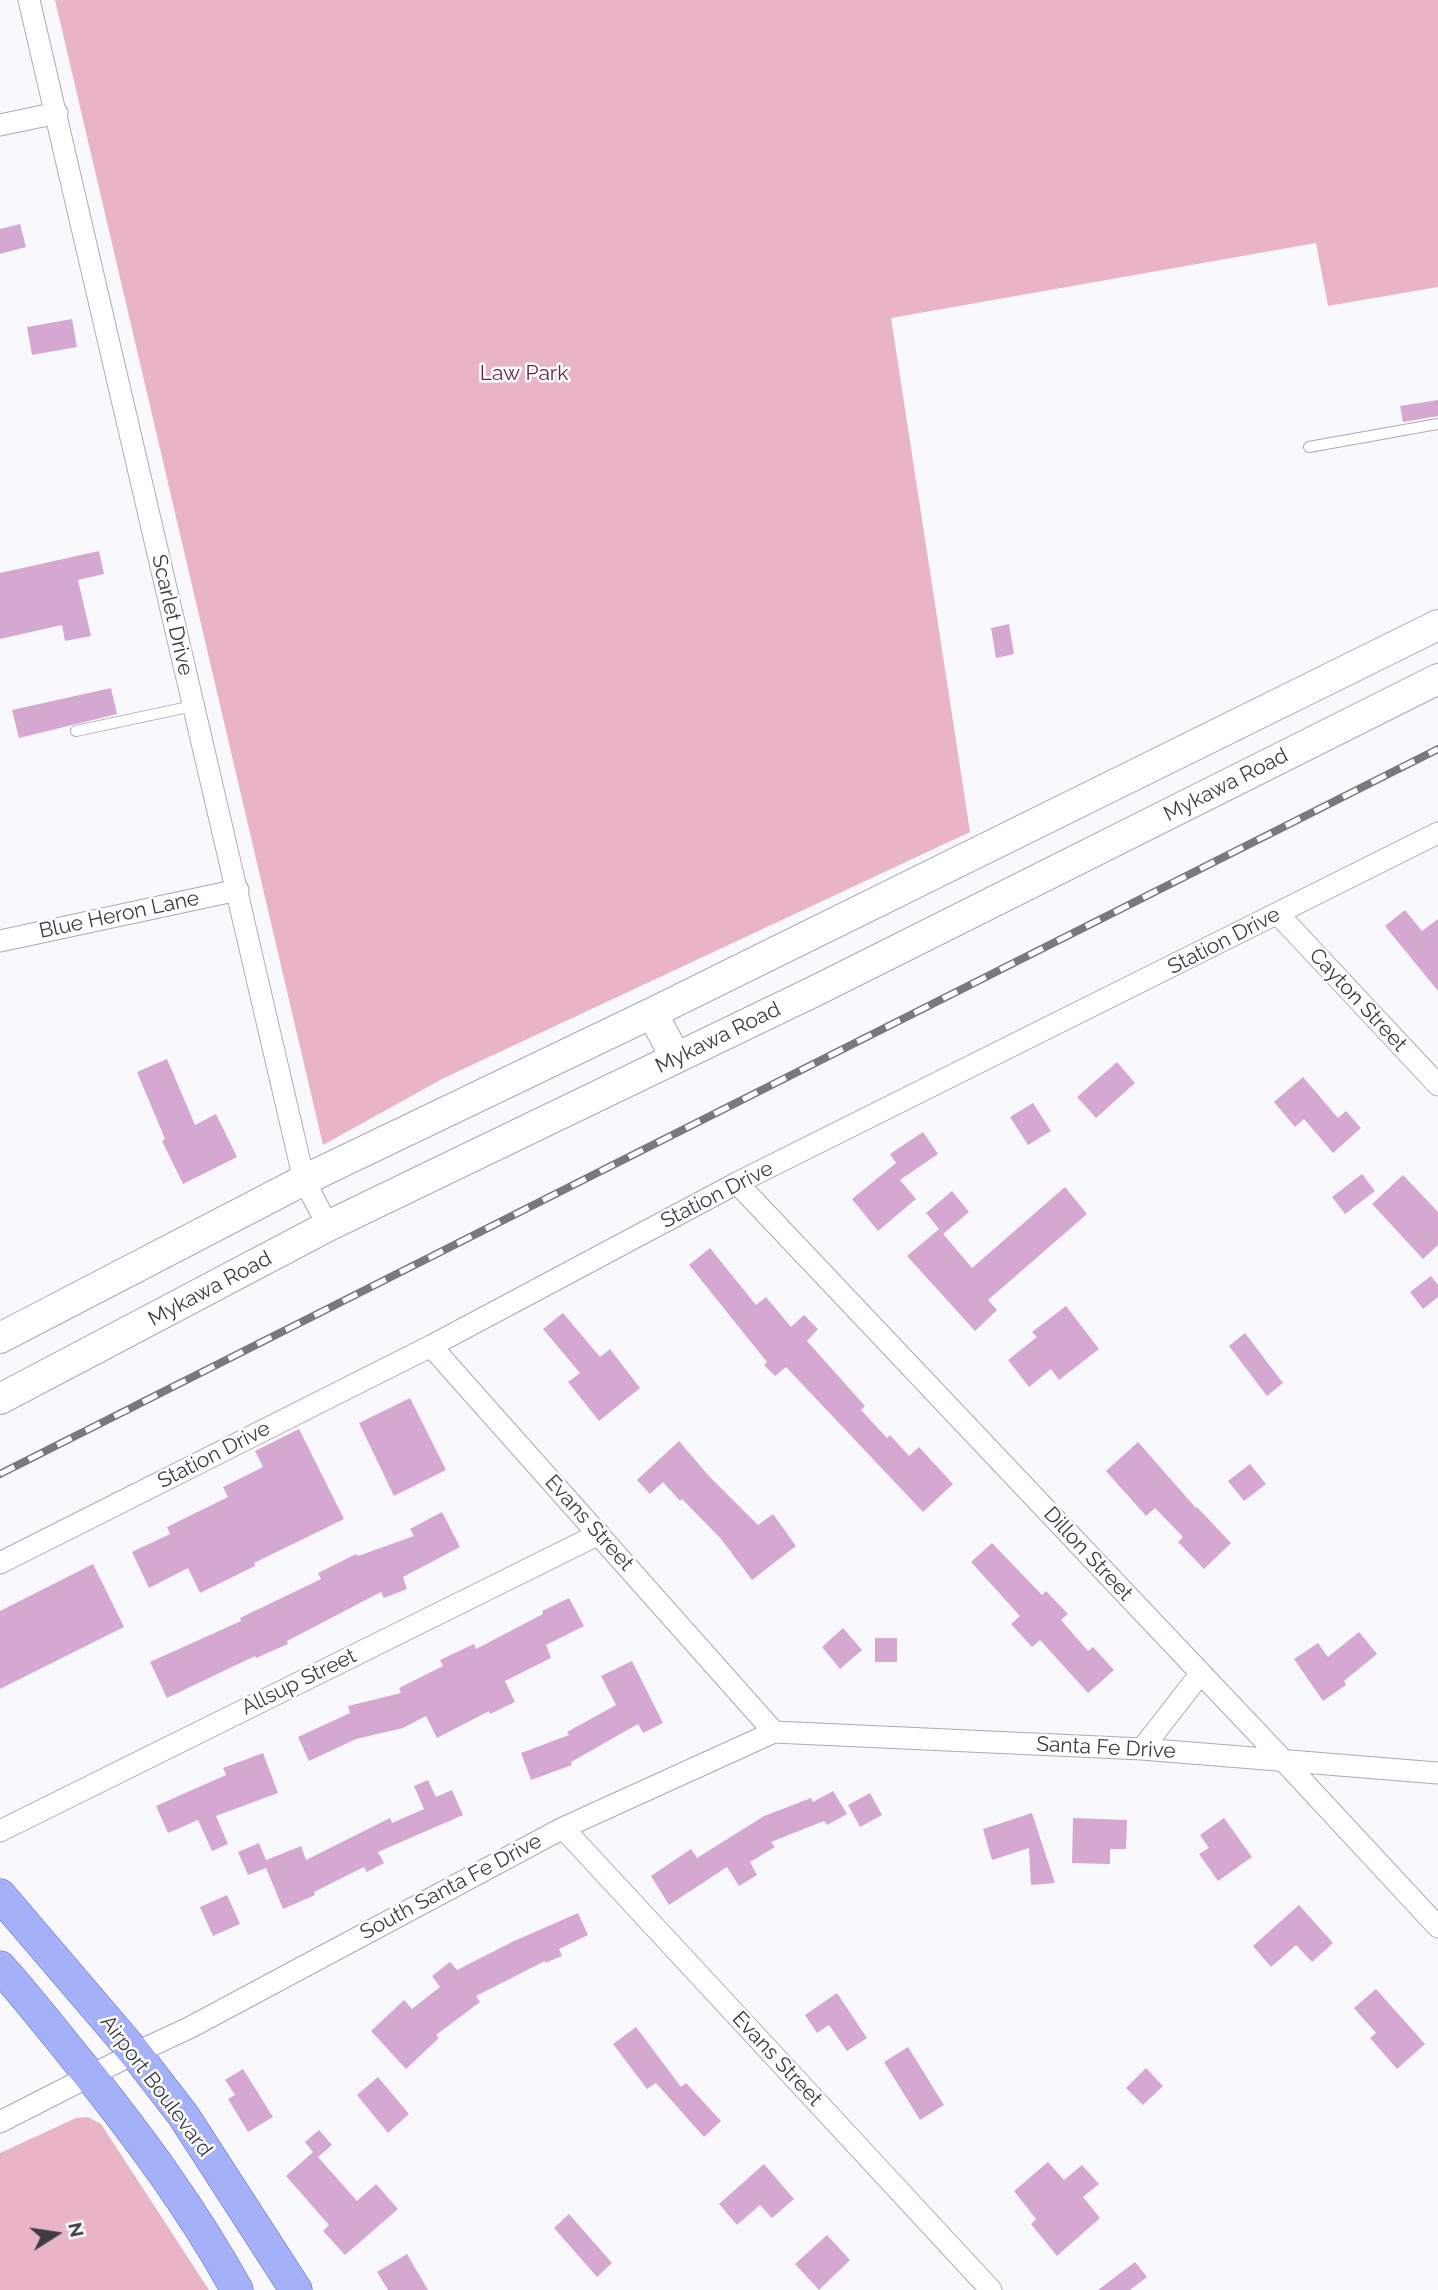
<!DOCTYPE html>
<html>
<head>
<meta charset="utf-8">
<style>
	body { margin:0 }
	#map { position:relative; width:1438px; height:2290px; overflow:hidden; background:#f9f8fd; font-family:Raleway,sans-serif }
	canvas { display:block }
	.north { position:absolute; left:21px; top:2199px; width:70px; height:70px; -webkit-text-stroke:5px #fff; paint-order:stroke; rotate:78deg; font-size:19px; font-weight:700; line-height:28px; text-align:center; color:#3e3c42 }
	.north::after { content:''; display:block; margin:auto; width:24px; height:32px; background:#3e3c42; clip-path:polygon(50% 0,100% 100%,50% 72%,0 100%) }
</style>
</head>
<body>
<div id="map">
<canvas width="1438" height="2290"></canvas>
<div class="north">N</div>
</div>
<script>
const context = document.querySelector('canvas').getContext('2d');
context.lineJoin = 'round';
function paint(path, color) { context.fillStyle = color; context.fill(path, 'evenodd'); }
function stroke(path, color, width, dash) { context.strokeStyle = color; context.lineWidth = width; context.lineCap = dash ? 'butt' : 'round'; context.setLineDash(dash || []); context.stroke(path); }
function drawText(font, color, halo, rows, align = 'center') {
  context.font = font + ' Raleway,sans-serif'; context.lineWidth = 5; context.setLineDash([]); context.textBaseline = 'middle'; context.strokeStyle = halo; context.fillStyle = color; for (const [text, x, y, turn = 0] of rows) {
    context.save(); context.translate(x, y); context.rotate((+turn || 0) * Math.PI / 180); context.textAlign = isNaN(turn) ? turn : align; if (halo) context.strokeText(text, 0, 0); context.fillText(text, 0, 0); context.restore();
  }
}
paint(new Path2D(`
	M55,0h1383v287l-110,19 -12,-63 -425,75 79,514 -526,246 -121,67z
	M88,2117l13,7 108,166h-209v-137l76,-35z`), '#e8b4c6');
paint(new Path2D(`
	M20,224l6,23 -26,7v-25z
	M72,319l5,28 -45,8 -5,-28z
	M1438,400v16l-35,6 -3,-16z
	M99,551l5,23 -26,6 13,56 -26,5 -3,-16 -62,14v-66z
	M1009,624l5,30 -18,4 -5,-30z
	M111,688l6,26 -98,24 -7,-28z
	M1405,910l17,21 16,-12v72l-53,-65z
	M167,1059l28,66 21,-11 21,43 -54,27 -21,-43 3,-2 -28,-67z
	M1117,1062l18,21 -39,35 -19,-21z
	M1303,1077l35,41 8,-7 15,17 -28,25 -29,-34 -9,8 -21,-25z
	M1033,1103l18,28 -23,14 -18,-28z
	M923,1132l15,22 -38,26 16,19 -38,32 -26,-32 44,-36 -6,-9z
	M1362,1174l13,17 -30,23 -13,-17z
	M1403,1175l35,37v33l-15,14 -51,-55z
	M1065,1187l22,27 -99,86 9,10 -22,21 -68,-75 32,-27 33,39z
	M952,1191l17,21 -26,22 -17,-21z
	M710,1248l46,57 10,-8 25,30 13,-12 14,14 -11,12 58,65 -4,4 26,28 3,-3 19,21 10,-9 34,37 -30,28 -137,-145 -11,9 -11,-11 3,-3 -78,-97z
	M1431,1276l7,9v12l-15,12 -13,-17z
	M1066,1306l33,43 -40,31 -8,-11 -22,18 -21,-27 29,-23 -5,-5z
	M563,1313l37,44 10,-8 30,39 -41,33 -31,-39 12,-9 -37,-44z
	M1245,1333l38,50 -16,13 -38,-50z
	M410,1398l36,72 -52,26 -35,-73z
	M299,1429l45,90 -90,44 1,3 -55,27 -12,-25 -39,20 -17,-36 38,-18 -3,-7 61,-30 -5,-10 40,-20 -8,-16z
	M679,1441l29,34 50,50 15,-11 23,32 -44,34 -31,-41 -39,-40 -2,2 -17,-19 -13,12 -13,-14z
	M1138,1442l58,66 1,-1 34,36 -27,26 -26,-27 5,-5 -28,-29 -9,8 -40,-45z
	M1250,1464l16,20 -22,17 -16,-20z
	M442,1512l18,35 -57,30 4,12 -23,9 -3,-6 -94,49 1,3 -32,14 -1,-2 -88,42 -17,-36 91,-41 -1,-3 81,-39 -3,-6 38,-19 2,2 56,-20 -4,-7z
	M992,1543l50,52 4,-4 22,23 -7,6 27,31 5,-4 21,23 -26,23 -48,-53 -8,7 -21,-23 9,-8 -49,-54z
	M93,1564l31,63 -124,62v-78z
	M569,1598l15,28 -38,19 5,13 -46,23 10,21 -25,12 -1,-3 -52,27 -11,-22 -23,12 -47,11 -47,22 -11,-24 52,-24 -2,-7 53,-13 -2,-5 44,-22 -3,-6 34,-16 2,5 67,-35 -1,-3z
	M843,1628l19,22 -22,19 -18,-22z
	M1359,1632l18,22 -33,27 2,4 -23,16 -29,-42 24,-16 10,14z
	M875,1638h22v24h-22z
	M632,1661l31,62 -20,10 -5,-9 -67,38 1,3 -41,15 -10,-27 48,-18 -2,-3 49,-27 -15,-29z
	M263,1753l15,40 -62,23 12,28 -16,7 -14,-31 -30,13 -12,-27 70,-31 -3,-7z
	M428,1780l8,17 16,-7 11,25 -85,37 6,11 -17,9 -3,-5 -50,25 1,3 -32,14 -17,-41 -18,7 -10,-23 21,-9 7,17 35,-14 5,14 84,-42 2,5 32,-14 -10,-23z
	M833,1791l14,23 -20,11 -3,-4 -53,21 4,5 -25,15 7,13 -18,11 -12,-19 -58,38 -18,-29 40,-27 6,9 67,-42 47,-18 2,4z
	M870,1793l12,22 -22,12 -12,-22z
	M1032,1813l10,31 13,39 -24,2 -2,-37 -37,12 -9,-31z
	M1073,1818l54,2 -1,29h-16v15l-38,-1z
	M1224,1818l28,39 -34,24 -19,-27 10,-6 -9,-13z
	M227,1895l13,29 -27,12 -13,-29z
	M1299,1905l34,38 -21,19 -16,-17 -25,22 -18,-21z
	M578,1913l10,22 -29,14 3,7 -17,7v-2l-69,35 4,6 -44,33 3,3 -33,31 -35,-38 33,-31 8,9 28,-22 -8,-11 18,-14 7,8 55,-28z
	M1376,1989l49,55 -28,25 -27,-31 6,-5 -22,-25z
	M837,1993l30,45 -20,13 -18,-26 -12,8 -12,-18z
	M636,2027l45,60 5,-4 35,38 -17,16 -48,-54 -9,6 -34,-45z
	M908,2047l36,58 -24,15 -36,-58z
	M1146,2068l17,18 -20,19 -17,-17z
	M243,2069l30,48 -25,15 -20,-33 7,-4 -10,-15z
	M378,2077l31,37 -21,19 -31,-38z
	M319,2130l13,15 -14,12 39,44 19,-17 22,25 -53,46 -22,-24 6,-6 -43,-49 27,-24 -8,-10z
	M1048,2162l16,18 18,-15 17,19 -16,13 17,21 -43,38 -26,-32 5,-5 -22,-28z
	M764,2164l30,35 -22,19 -12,-13 -23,20 -18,-21z
	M569,2214l43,49 -15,14 -43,-49z
	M827,2235l23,25 -31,30 -24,-26z
	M407,2254l21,36h-40l-11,-18z
	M1135,2262l12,15 -17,13h-32z`), '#d5a8d2');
const lane = new Path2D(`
	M1309,447l129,-23
	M76,731l117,-25`);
const street = new Path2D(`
	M29,0l275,1180 24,46
	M0,125l57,-12
	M1278,914l160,171
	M0,941l238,-51
	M737,1183l546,577 155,167
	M431,1346l343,386
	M0,1563l431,-217 306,-163 701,-350
	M1142,1749l59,-76
	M563,1828l428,462
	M0,1831l599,-297
	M0,2122l135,-69 54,-25 374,-200 211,-96 368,17 296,24`);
const secondary = new Path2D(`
	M652,1013l24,45
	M0,1338l304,-158 348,-167 786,-388
	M0,1399l328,-173 489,-236 621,-311`);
const primary = new Path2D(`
	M0,1895l135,158 48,62 113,175
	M0,1967c29,32 55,66 82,99 57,71 111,144 155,224`);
stroke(lane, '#aca8b6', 12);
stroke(street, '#aca8b6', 23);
stroke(secondary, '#aca8b6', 32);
stroke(primary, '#5966b5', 33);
stroke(lane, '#fff', 10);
stroke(street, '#fff', 21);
stroke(secondary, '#fff', 30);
stroke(primary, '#a4b0f8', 32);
const rail = new Path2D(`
	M0,1474l1438,-725`);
stroke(rail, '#79787d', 8);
stroke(rail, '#fff', 5, [16]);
drawText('21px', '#6b2443', '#fff', [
	["Law Park",524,374]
]);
drawText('21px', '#3e3c42', '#fff', [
	["Scarlet Drive",172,615,77],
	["Mykawa Road",1226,785,-27],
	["Blue Heron Lane",119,915,-12],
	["Station Drive",1224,941,-27],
	["Cayton Street",1358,1000,47],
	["Mykawa Road",718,1038,-26],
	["Station Drive",717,1195,-27],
	["Mykawa Road",210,1289,-28],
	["Station Drive",214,1455,-27],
	["Evans Street",589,1523,48],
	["Dillon Street",1088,1554,47],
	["Allsup Street",299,1682,-26],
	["Santa Fe Drive",1106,1748,3],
	["South Santa Fe Drive",451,1887,-28],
	["Evans Street",777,2059,47],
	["Airport Boulevard",156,2086,53]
]);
</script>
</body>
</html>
